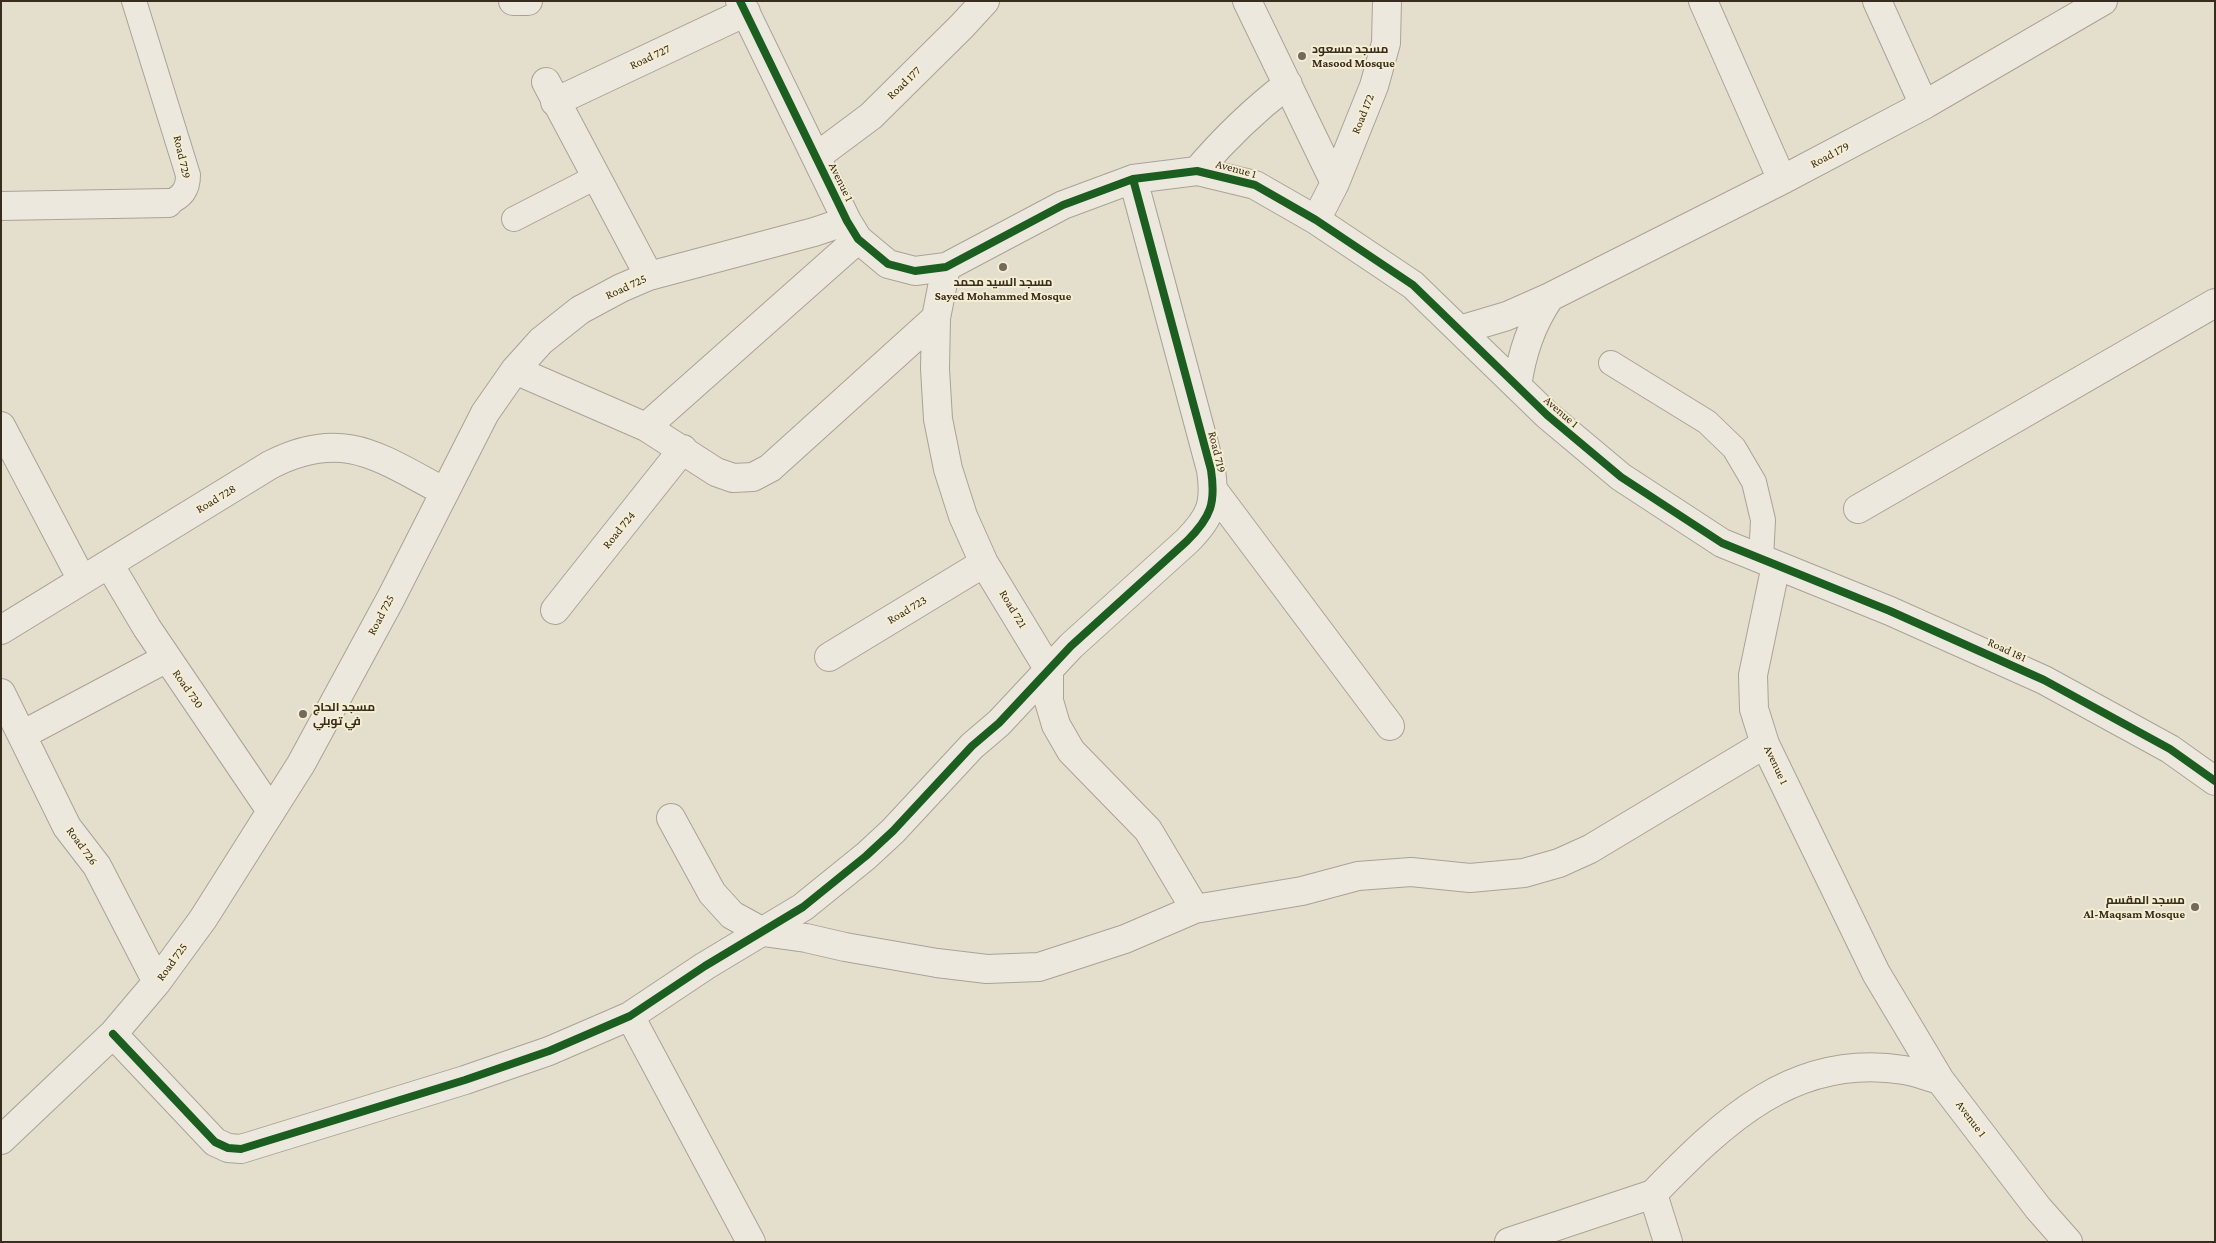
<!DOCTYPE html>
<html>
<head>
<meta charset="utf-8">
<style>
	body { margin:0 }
	#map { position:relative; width:2216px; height:1243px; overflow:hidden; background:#e4decd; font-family:"Crimson Pro",serif }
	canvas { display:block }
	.frame { position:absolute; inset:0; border:2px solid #382c1e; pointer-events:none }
</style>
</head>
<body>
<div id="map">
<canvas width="2216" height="1243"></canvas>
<div class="frame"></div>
</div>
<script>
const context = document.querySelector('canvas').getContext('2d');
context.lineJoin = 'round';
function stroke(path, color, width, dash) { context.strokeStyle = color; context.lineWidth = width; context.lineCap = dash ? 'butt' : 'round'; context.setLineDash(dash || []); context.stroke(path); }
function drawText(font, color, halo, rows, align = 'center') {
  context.font = font + ' "Crimson Pro",Cairo,serif'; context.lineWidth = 4; context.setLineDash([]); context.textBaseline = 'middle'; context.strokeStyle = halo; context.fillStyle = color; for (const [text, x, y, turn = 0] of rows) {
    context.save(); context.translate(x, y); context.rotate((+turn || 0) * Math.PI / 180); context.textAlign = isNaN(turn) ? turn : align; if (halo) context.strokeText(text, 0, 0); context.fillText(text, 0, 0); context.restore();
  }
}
const lane = new Path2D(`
	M134,1l54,174c0,15 -6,22 -20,28
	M514,219l82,-42
	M1611,363l96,59 27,26 20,34 9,38 -2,39`);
const street = new Path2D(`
	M513,1h15
	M740,1l107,220 11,18 30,25 27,7 31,-4 117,-62 70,-26 64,-8 58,14 61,35 97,65 134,130 74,62 101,66 168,68 154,69 126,69 45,32
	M1247,1l88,182
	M1703,1l79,179
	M1877,1l47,104
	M546,82l103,194
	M555,102l191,-90
	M816,157l55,-41 91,-90 23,-25
	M1197,171c28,-33 57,-61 91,-87
	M1,206l167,-3
	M1316,220l19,-37 39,-97 12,-43 1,-42
	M946,267l-10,51 -1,51 3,50 10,50 15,47 21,47 65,107v31l7,24 15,26 77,79 47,79
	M1460,330l47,-14 43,-19 232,-117 142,-75 179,-104
	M515,370l131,57 70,45 17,6 20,-1 17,-9 166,-150
	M1517,386c5,-33 14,-61 33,-89
	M1,426l81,154
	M646,427l212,-188
	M1214,491l176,235
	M1858,509l357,-206
	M109,564l38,64 124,183
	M1776,565l-23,110 1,34 11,35 111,229 64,107 98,128 30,34
	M555,610l128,-161
	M1,630l269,-165c73,-38 110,-7 175,27
	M829,657l155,-94
	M1,693l66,134 30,39 60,116
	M22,735l145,-77
	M671,818l41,75 20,22 31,17 43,6 39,9 92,16 50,6 52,-2 86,-28 70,-30 107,-18 56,-15 53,-4 59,6 54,-5 35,-10 31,-14 175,-105
	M630,1016l121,226
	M113,1034l102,108 13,6 13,1 224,-69 84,-29 81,-35 75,-50 98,-59 63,-51 27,-25 79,-85 27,-23 72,-77 116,-105c24,-24 29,-38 24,-71l-78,-291
	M1,1140l112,-106 44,-52 46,-63 98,-155 90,-166 94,-185 30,-43 26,-29 39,-31 41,-22 28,-12 165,-44 33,-11
	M1509,1242l144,-48
	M1668,1242l-15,-48c70,-72 141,-142 251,-124 12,2 24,7 36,10`);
stroke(lane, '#a9a396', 26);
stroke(street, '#a9a396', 30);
stroke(lane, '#ece8de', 24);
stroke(street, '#ece8de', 28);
stroke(new Path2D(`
	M740,1l107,220 11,18 30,25 27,7 31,-4 117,-62 70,-26 64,-8 58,14 61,35 97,65 134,130 74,62 101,66 168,68 154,69 126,69 45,32
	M113,1034l102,108 13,6 13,1 224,-69 84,-29 81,-35 75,-50 98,-59 63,-51 27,-25 79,-85 27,-23 72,-77 116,-105c24,-24 29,-38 24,-71l-78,-291`), '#1b5e20', 8);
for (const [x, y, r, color] of [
	[1302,56,5,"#746a5b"],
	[1003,267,5,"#746a5b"],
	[303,714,5,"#746a5b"],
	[2195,907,5,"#746a5b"]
]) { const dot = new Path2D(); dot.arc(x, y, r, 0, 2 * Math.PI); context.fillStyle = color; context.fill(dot); stroke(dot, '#f5edd2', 2); }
drawText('bold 12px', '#382c1e', '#f5edd2', [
	["مسجد مسعود",1312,49],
	["Masood Mosque",1312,63],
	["مسجد السيد محمد",1003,282,"center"],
	["Sayed Mohammed Mosque",1003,296,"center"],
	["مسجد الحاج",313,707],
	["في توبلي",313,721],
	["مسجد المقسم",2185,900,"right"],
	["Al-Maqsam Mosque",2185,914,"right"]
], 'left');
drawText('12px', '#382c1e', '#f5edd2', [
	["Road 727",650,57,-25],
	["Road 177",904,83,-44],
	["Road 172",1363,114,-68],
	["Road 179",1830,155,-28],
	["Road 729",182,157,77],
	["Avenue 1",1236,169,15],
	["Avenue 1",841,182,64],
	["Road 725",626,287,-25],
	["Avenue 1",1561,412,41],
	["Road 719",1217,452,76],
	["Road 728",216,499,-31],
	["Road 724",619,530,-51],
	["Road 721",1013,609,59],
	["Road 723",907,610,-31],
	["Road 725",381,615,-62],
	["Road 181",2007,650,25],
	["Road 730",188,689,55],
	["Avenue 1",1776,765,65],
	["Road 726",82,846,54],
	["Road 725",172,962,-54],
	["Avenue 1",1971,1119,53]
]);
</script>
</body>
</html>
